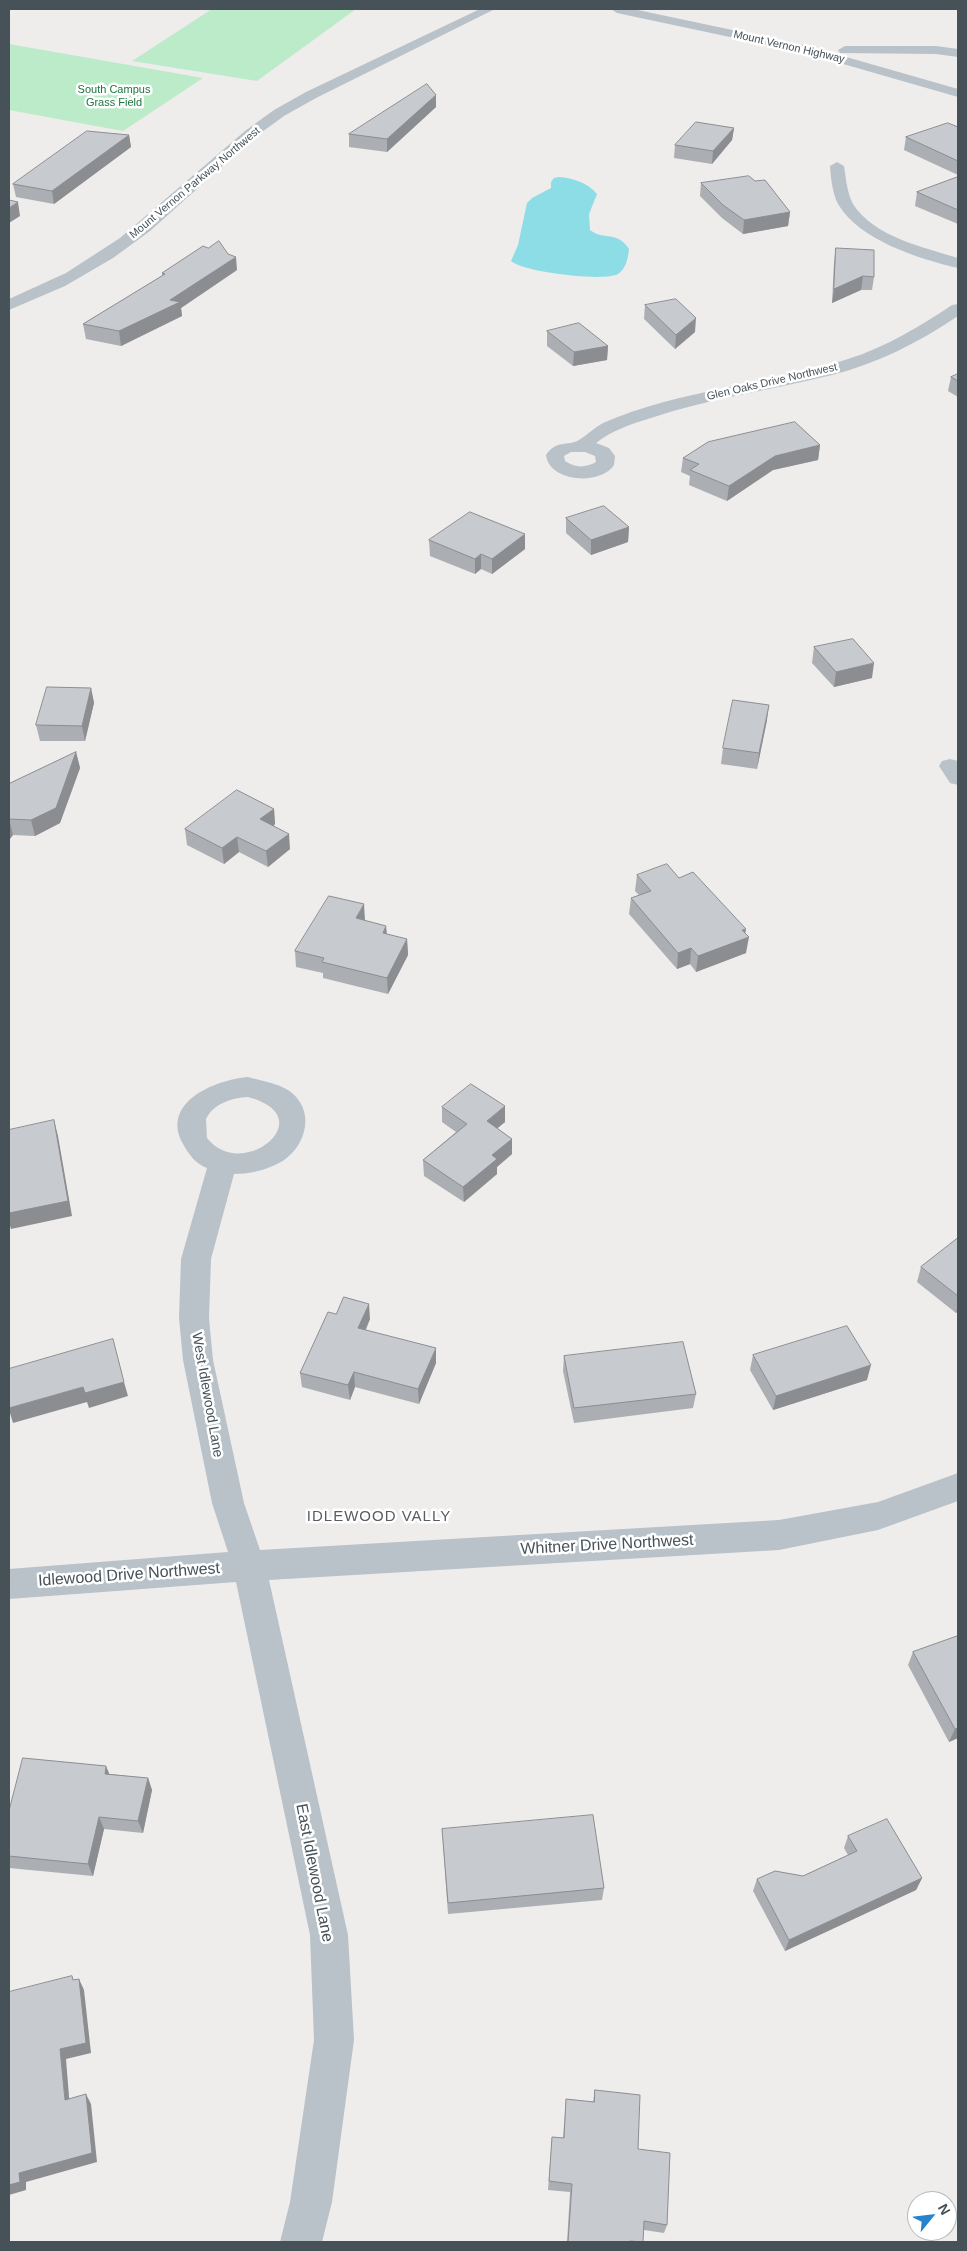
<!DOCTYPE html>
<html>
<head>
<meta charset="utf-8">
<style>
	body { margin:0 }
	#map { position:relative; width:967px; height:2251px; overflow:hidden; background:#efecec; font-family:Helvetica,sans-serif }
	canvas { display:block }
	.frame { position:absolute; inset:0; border:10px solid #465258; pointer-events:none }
	.north { position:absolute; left:907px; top:2191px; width:50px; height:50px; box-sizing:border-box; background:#fff; border:1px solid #b5babc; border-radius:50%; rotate:61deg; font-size:14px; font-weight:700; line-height:20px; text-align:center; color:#465258 }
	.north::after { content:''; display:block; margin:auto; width:18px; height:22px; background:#2584d0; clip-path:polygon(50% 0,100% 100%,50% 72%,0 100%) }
</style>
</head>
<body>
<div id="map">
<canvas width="967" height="2251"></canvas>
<div class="frame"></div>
<div class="north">N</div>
</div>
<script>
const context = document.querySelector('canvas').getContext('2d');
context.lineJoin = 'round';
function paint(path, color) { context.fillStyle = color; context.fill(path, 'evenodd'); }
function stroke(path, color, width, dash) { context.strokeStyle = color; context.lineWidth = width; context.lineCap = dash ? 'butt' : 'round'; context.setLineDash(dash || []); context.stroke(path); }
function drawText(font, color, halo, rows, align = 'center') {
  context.font = font + ' Helvetica,sans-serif'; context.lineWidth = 5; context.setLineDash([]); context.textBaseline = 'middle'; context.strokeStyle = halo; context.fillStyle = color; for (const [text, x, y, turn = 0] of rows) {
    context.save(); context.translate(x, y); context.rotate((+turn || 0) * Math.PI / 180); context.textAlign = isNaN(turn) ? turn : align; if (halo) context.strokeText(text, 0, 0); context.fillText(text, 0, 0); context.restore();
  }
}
paint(new Path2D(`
	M212,9h144l-99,72 -125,-20z
	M9,44l194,34 -80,53 -114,-21z`), '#bcebc9');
paint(new Path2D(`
	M559,177c14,1 29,6 38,17l-8,20 1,16c14,11 27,0 39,19 -1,9 -3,20 -11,25 -14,8 -95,-2 -107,-13l7,-16 9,-42 5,-5 19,-10v-6l3,-4z`), '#8cdde5');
paint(new Path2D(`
	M480,9h15l-179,89 -32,18 -29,21 -105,94 -37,27 -48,28 -56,24v-11l57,-26 54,-35 125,-107 29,-21 32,-18z
	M611,9h22l175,37 150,43v8l-153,-44 -188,-40z
	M845,46h91l22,3v8l-22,-3 -96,-1 -2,-3z
	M837,162l7,4c2,12 3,27 9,38 21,33 70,43 105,54v10c-39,-9 -99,-28 -120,-64 -6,-12 -7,-26 -8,-38z
	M958,304v12c-40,27 -80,47 -126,59 -60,15 -122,23 -181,43 -19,6 -39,12 -55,25l13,5 6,8 -1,9c-14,21 -65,17 -68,-10 11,-16 21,-8 33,-15 8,-5 15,-12 24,-17 78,-34 165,-38 245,-64 38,-12 71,-32 104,-54zM571,452h14l10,4 1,6c-11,6 -21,6 -31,-1l-1,-5z
	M950,759l8,2v24l-8,-2 -11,-17 3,-5z
	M248,1077c17,5 38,7 49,21 19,23 3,57 -22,67 -13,6 -27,9 -41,9l-23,85 -2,59 4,42 31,143 16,47 519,-30 99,-18 80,-29v28l-80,29 -99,20 -510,30 79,355 6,105 -22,162 -10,40h-42l10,-40 24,-162 -4,-105 -74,-353 -227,17v-30l219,-17 -16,-49 -29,-143 -4,-42 2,-59 26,-91c-11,-4 -18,-13 -24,-24 -23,-42 32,-64 65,-67zM248,1097c76,20 -6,86 -41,41l-1,-19c8,-16 26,-21 42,-22z`), '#b8c2c8');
paint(new Path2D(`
	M436,95v12l-49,45 -38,-5v-13z
	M958,127v48l-54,-25 2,-13z
	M734,128l-2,12 -20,24 -38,-6 1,-13z
	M129,135l2,12 -77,57 -38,-7 -3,-13z
	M958,177v47l-43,-18 2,-14z
	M701,183l89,29 -2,14 -45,8 -21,-16 -22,-22z
	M836,248l38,29 -2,13h-11l-29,13 2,-41z
	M237,270l-56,38 1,8 -61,30 -35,-7 -3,-15 79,-48v-3z
	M645,305l50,27 -20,17 -31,-30z
	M547,331l61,15 -1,14 -34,6 -26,-20z
	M958,374v23l-10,-6 3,-14z
	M820,445l-2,15 -45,10 -46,31 -38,-16 1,-9 -9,-4 2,-14z
	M566,518l63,9 -1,15 -37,13 -25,-22z
	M429,540l96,9 -33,25 -11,-5 -6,5 -45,-18z
	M814,647l58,31 -38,9 -22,-24z
	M91,688l3,15 -9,38h-45l-4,-16z
	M767,720l-10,49 -36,-5 2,-16z
	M76,752l4,16 -20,55 -25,13 -22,-1 -4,5v-56z
	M274,809l1,15 -1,2 16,23 -22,18 -29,-15 -15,12 -37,-19 -2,-16z
	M637,875l42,3 67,51 -1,4 1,20 -50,19 -6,-8 -13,5 -48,-55 2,-16 8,-3 -4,-4z
	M365,920v1l21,5 1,8 20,5 1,16 -20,39 -65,-16v-5l-27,-6 -1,-16z
	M442,1107l63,15 -8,6 15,11v15l-15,13v7l-33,28 -40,-26 -1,-16 33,-28 -14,-10z
	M958,1238v73l-2,2 -39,-31 4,-15z
	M336,1314l34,5 -4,11 70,33 -17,41 -64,-17 -5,13 -48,-13 -2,-14z
	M753,1355l114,25 -94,30 -23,-40z
	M564,1356l132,38 -3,14 -119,15 -11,-52z
	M958,1636v102l-9,4 -41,-77 5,-13z
	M110,1774l38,4 4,12 -9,43 -39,-4 -11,47 -84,-8v-57z
	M442,1829l162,59 -2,12 -154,14z
	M848,1836l74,42 -6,12 -131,61 -32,-60 4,-12 46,-3 45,-21 -4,-7z
	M595,2090l43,59 29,76 -3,8 -20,-3 -2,12h-75l3,-50 -22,-2 4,-53 11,1 3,-39 27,3z`), '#abaeb2');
paint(new Path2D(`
	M436,95v12l-49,45v-13z
	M734,128l-2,12 -20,24 1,-13z
	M129,135l2,12 -77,57 -2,-13z
	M18,202l2,14 -11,7v-15z
	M790,212l-2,14 -45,8 1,-14z
	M236,257l1,13 -56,38 1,8 -61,30 -2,-15 51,-31z
	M863,276l-2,14 -29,13 2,-14z
	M696,318l-1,14 -20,17 1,-14z
	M608,346l-1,14 -34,6 1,-14z
	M820,445l-2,15 -45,10 -46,31 2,-15 46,-30z
	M629,527l-1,15 -37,13v-15z
	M525,534v15l-33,25v-15z
	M481,554v15l-6,5v-15z
	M874,663l-2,15 -38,9 2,-15z
	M91,688l3,15 -9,38 -3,-15z
	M769,705l-2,15 -10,49 2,-16z
	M76,752l4,16 -20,55 -25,13 -4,-16z
	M274,809l1,15 -13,11 -2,-16z
	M9,819l4,16 -4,5z
	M289,834l1,15 -22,18 -2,-16z
	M237,837l2,15 -15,12 -2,-16z
	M364,904l1,16 -8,14 -1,-16z
	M386,926l1,16 -4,-9z
	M746,929l-2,10 5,-2 -3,16 -50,19 2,-16z
	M407,939l1,16 -20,39 -1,-16z
	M691,948l-1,16 -13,5 1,-16z
	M505,1106v16l-18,15v-16z
	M54,1120l4,16 14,80 -61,13 -2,-6v-10z
	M512,1139v15l-15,13v7l-33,28 -1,-15 29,-32z
	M369,1304l1,15 -11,24 -1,-15z
	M958,1304v7l-2,2z
	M436,1348v15l-17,41 -1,-15z
	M871,1365l-4,15 -94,30 3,-14z
	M354,1372l1,15 -5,13 -2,-15z
	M124,1382l4,14 -39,12 -2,-6 -74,21 -4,-13v-2l74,-21z
	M958,1728v10l-9,4 6,-13z
	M106,1766l5,12 -6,-4z
	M148,1778l4,12 -9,43 -5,-12z
	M99,1817l5,12 -11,47 -5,-12z
	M922,1878l-6,12 -131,61 4,-11z
	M79,1979l5,11 7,63 -25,6 4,50 -5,-9 -5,-51z
	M86,2094l5,10 6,58 -71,20v8l-17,5v-10z`), '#8b8d91');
const building = new Path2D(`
	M427,84l9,11 -49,44 -38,-5z
	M696,122l38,6 -21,23 -38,-6z
	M948,123l10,4v34l-52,-24z
	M87,131l42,4 -77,56 -39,-7z
	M749,176l6,5 10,-1 25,32 -46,8 -21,-15 -22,-22z
	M958,177v33l-41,-18z
	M9,200l9,2 -9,6z
	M219,241l9,13 8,3 -66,43 10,2 -61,29 -36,-7 82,-50 -3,-1 41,-27 5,2z
	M836,248l38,2v27l-11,-1 -29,13z
	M676,299l20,19 -20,17 -31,-30z
	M579,323l29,23 -34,6 -27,-21z
	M958,374v7l-7,-4z
	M795,422l25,23 -45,11 -46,30 -39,-16 9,-6 -16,-6 25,-16z
	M604,506l25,21 -38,13 -25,-22z
	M470,512l55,22 -33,25 -11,-5 -6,5 -46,-19z
	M853,639l21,24 -38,9 -22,-25z
	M47,687l44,1 -9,38 -46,-1z
	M733,700l36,5 -10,48 -36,-5z
	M76,752l-20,56 -25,12 -22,-1v-35z
	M237,790l37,19 -14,10 29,15 -23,17 -29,-14 -15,11 -37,-19z
	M667,864l12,14 14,-6 53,57 -4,1 7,7 -51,19 -7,-8 -13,5 -47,-55 20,-7 -14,-16z
	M329,896l35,8 -8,14 30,8 -3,7 24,6 -20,39 -65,-16 2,-4 -29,-7z
	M471,1084l34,22 -18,15 25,18 -20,16 5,4 -34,28 -40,-27 44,-36 -25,-17z
	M54,1120l14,81 -59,12v-83z
	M958,1238v58l-37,-29z
	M344,1297l25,7 -11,24 78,20 -18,41 -64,-17 -6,13 -48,-12 28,-61 8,2z
	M847,1326l24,39 -95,31 -23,-41z
	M113,1339l11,43 -39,11 -2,-6 -74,21v-39z
	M683,1342l13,52 -122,14 -10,-52z
	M958,1636v92l-3,1 -42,-77z
	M23,1758l83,8 -1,8 43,4 -10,43 -39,-4 -11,47 -79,-8v-45z
	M593,1815l11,73 -156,15 -6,-74z
	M887,1819l35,59 -133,62 -32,-61 18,-8 28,5 54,-25 -9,-15z
	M72,1976l1,4 6,-1 7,64 -26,6 5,51 21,-6 6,59 -73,20 1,9 -11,3v-193z
	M595,2090l45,5 -2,54 32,4 -3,72 -23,-4 -1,21 -13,-1v1h-62l4,-58 -23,-3 3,-44 12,1 2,-39 28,3z`);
paint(building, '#c7cacf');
stroke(building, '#8b8d91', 1);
drawText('11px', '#465258', '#fff', [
	["Mount Vernon Highway",789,47,13],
	["Mount Vernon Parkway Northwest",195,183,-40],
	["Glen Oaks Drive Northwest",772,382,-13]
]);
drawText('11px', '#1c743e', '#fff', [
	["South Campus",114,90],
	["Grass Field",114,103]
]);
drawText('14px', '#465258', '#fff', [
	["West Idlewood Lane",207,1395,80]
]);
context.letterSpacing = '1px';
drawText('15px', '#595d61', '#fff', [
	["IDLEWOOD VALLY",379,1517]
]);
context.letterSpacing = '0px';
drawText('16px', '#465258', '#fff', [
	["Whitner Drive Northwest",607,1545,-3],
	["Idlewood Drive Northwest",129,1575,-4],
	["East Idlewood Lane",314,1873,79]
]);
</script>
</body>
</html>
